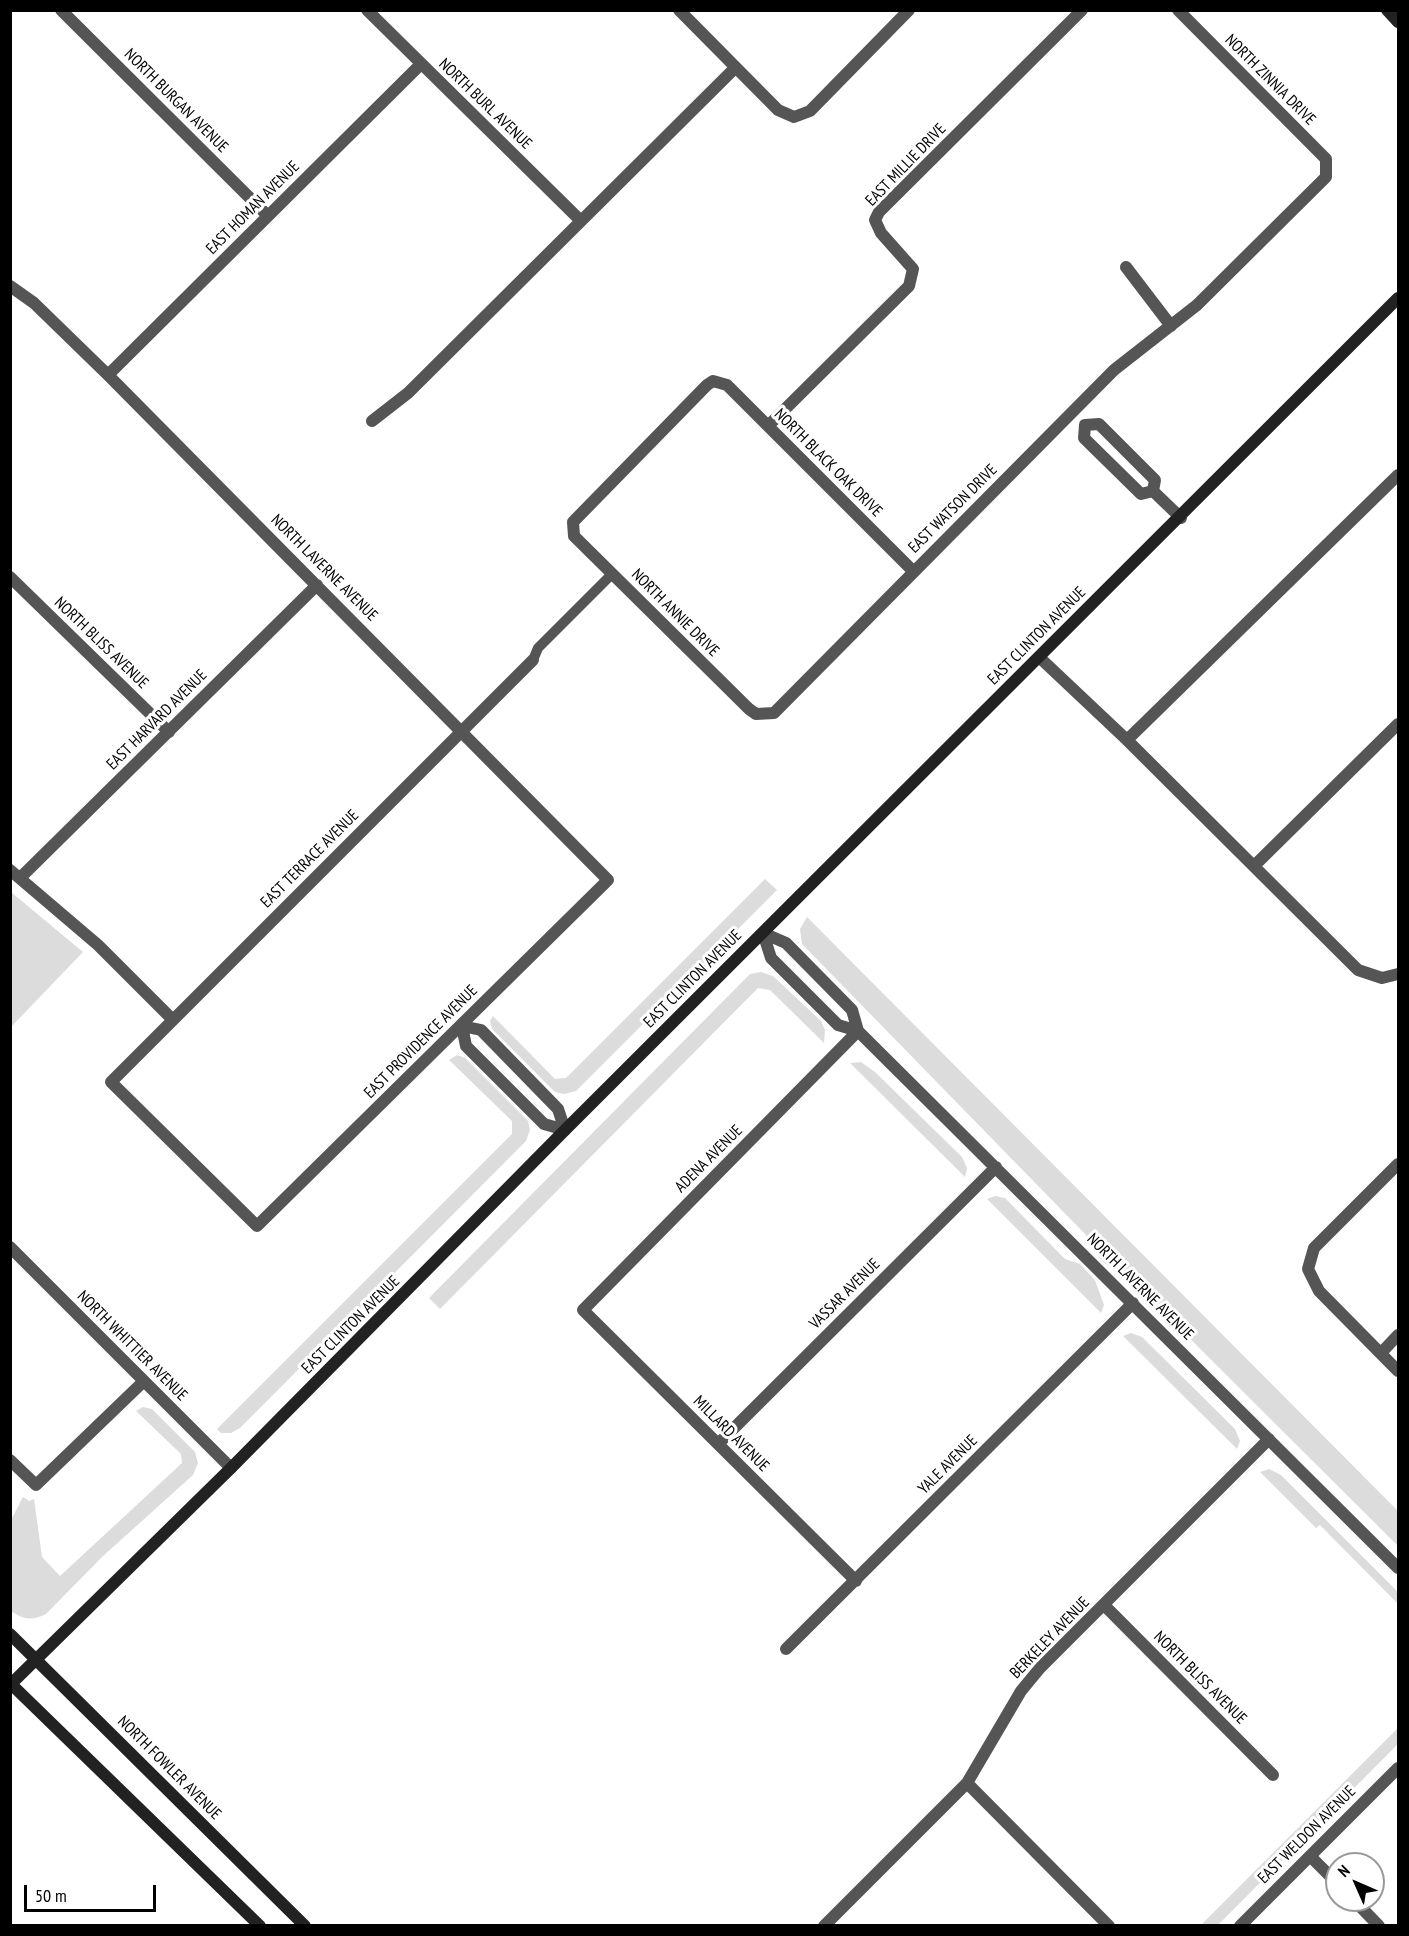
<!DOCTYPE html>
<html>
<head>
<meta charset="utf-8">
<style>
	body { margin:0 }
	#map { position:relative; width:1409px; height:1936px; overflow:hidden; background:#fff; font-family:"PT Sans Narrow",sans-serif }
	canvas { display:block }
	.frame { position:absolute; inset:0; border:12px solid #000; pointer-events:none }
	.north { position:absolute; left:1325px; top:1852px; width:60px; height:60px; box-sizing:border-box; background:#fff; border:2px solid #999; border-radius:50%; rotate:315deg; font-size:16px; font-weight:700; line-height:24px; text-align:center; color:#000 }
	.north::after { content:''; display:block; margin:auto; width:21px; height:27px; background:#000; clip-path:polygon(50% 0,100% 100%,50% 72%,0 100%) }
	.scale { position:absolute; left:24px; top:1885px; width:132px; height:27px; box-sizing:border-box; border:3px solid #000; border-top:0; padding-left:8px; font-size:18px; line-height:21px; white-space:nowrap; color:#000; -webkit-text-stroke:4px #fff; paint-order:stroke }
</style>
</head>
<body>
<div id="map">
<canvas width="1409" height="1936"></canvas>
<div class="frame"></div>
<div class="north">N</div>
<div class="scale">50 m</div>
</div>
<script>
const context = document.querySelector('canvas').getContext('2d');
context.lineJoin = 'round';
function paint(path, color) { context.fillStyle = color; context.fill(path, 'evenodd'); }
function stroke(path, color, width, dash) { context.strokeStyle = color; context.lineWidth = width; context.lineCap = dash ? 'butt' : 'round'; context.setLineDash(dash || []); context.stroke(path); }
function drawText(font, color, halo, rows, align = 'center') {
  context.font = font + ' "PT Sans Narrow",sans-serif'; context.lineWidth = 6; context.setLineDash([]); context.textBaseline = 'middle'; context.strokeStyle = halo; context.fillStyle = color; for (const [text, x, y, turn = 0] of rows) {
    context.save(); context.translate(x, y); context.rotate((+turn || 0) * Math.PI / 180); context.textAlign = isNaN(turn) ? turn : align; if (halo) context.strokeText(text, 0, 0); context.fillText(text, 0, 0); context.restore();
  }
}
paint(new Path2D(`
	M765,879l12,11 -201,201 -12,3 -9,-2 -63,-63 -2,-8 3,-5 62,63 11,-1z
	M11,892l72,60 -72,75z
	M807,917l591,594v35l-277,-276c-20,-2 -26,-19 -35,-35l-284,-291 -2,-15z
	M761,972l12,4 48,45 4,9 -1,13 -54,-53 -12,-2 -318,321 -11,-11 321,-324z
	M457,1055l8,3 63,63 2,9 -4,11 -286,287 -9,5h-10l-4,-4 295,-295v-13l-63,-61z
	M861,1062l14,10 87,85 5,11 -2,9 -115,-114z
	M995,1196l10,2 60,61 15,5 15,16 9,25 -3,8 -114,-114z
	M1131,1333l11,4 93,92 5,12 -3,8 -114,-113z
	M143,1407l9,2 43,43 3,11 -5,12 -91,82 -56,57c-14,7 -23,6 -36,-4l1,-90 12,-23 6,4 5,-2 8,58 18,19 122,-113 -1,-9 -45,-43z
	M1269,1469l12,6 117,117v12l-78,-79 -4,3 -56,-56z
	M1398,1728v16l-180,181h-17z`), '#dcdcdc');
stroke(new Path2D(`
	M533,660l5,-12 74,-74`), '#555', 10);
stroke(new Path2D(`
	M61,10l207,206
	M367,10l214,211
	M679,10l99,100 16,7 16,-6 99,-101
	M1126,267l45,59
	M10,286l24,17 74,72 500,505 -351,346 -146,-144 422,-422
	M108,375l313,-311
	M372,421l36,-28 327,-325
	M1099,424l56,56 -2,11 -12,3 -57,-56 1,-13z
	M768,426l141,-140 4,-17 -32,-36 -6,-13 4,-8 203,-202
	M1153,491l28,27
	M914,572l-187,-187 -14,-4 -6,4 -134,137 1,14 175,173 7,5 18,-1 340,-343 83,-65 129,-128v-18l-148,-149
	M10,577l159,155
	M1039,657l88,83 231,230 24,8 16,-4
	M1127,740l271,-265
	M1254,866l144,-142
	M10,870l88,75 75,75
	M20,878l297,-293
	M763,933l8,25 67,67 20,6 540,537
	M763,933l23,10 66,67 6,21
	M462,1026l19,4 77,79 7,21 -21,-6 -78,-78z
	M1398,1164l-84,84 -6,21 11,22 79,80
	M10,1247l221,221
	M1381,1353l17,-18
	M718,1444l278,-277
	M10,1460l26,25 108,-104
	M856,1581l-273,-271 275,-279
	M1104,1605l169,170
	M786,1649l347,-346
	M967,1783l142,143
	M1310,1856l27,27
	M1354,1900l25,26
	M824,1926l143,-143 54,-92 19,-23 229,-229
	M1240,1926l158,-158`), '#555', 12);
stroke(new Path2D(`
	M1387,10l11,12
	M10,1634l295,292
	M10,1683l250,243
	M10,1685l221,-217 334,-338 833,-832`), '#222', 12);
drawText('16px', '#000', '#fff', [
	["NORTH ZINNIA DRIVE",1270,80,45],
	["NORTH BURGAN AVENUE",176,101,45],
	["NORTH BURL AVENUE",485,104,44],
	["EAST MILLIE DRIVE",906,165,-46],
	["EAST HOMAN AVENUE",253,208,-45],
	["NORTH BLACK OAK DRIVE",828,463,45],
	["EAST WATSON DRIVE",953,509,-45],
	["NORTH LAVERNE AVENUE",324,568,45],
	["NORTH ANNIE DRIVE",675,613,45],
	["EAST CLINTON AVENUE",1037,636,-45],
	["NORTH BLISS AVENUE",101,643,44],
	["EAST HARVARD AVENUE",157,720,-45],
	["EAST TERRACE AVENUE",310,859,-45],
	["EAST CLINTON AVENUE",693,979,-45],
	["EAST PROVIDENCE AVENUE",421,1042,-45],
	["ADENA AVENUE",709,1159,-45],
	["NORTH LAVERNE AVENUE",1140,1287,45],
	["VASSAR AVENUE",845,1294,-45],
	["EAST CLINTON AVENUE",351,1325,-45],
	["NORTH WHITTIER AVENUE",132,1346,45],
	["MILLARD AVENUE",731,1434,45],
	["YALE AVENUE",948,1465,-45],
	["BERKELEY AVENUE",1050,1638,-46],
	["NORTH BLISS AVENUE",1200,1678,45],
	["NORTH FOWLER AVENUE",169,1768,45],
	["EAST WELDON AVENUE",1307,1835,-45]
]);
</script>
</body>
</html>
